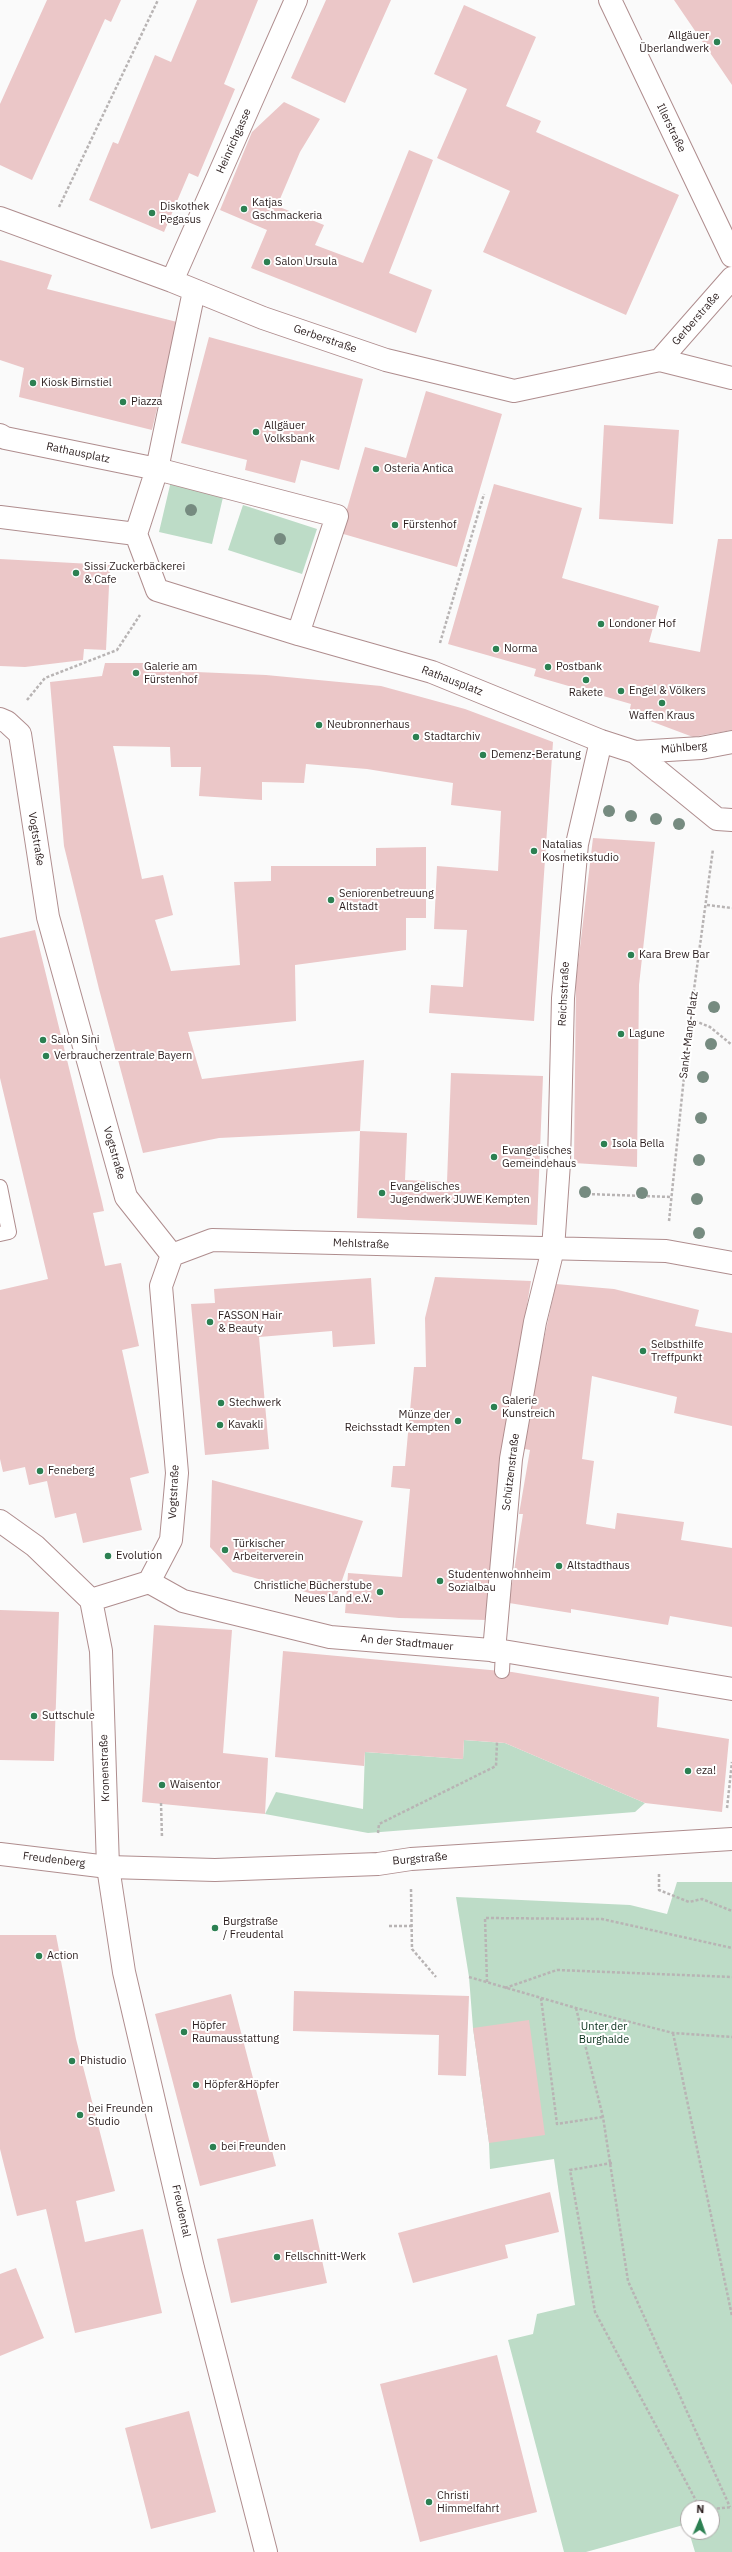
<!DOCTYPE html>
<html>
<head>
<meta charset="utf-8">
<style>
	body { margin:0 }
	#map { position:relative; width:732px; height:2552px; overflow:hidden; background:#fafafa; font-family:"IBM Plex Sans",sans-serif }
	canvas { display:block }
	.north { position:absolute; left:680px; top:2500px; width:40px; height:40px; box-sizing:border-box; background:#fff; border:1px solid #aaa5a5; border-radius:50%; rotate:2deg; font-size:11px; font-weight:700; line-height:16px; text-align:center; color:#2b1e1e }
	.north::after { content:''; display:block; margin:auto; width:14px; height:18px; background:#2c8052; clip-path:polygon(50% 0,100% 100%,50% 72%,0 100%) }
</style>
</head>
<body>
<div id="map">
<canvas width="732" height="2552"></canvas>
<div class="north">N</div>
</div>
<script>
const context = document.querySelector('canvas').getContext('2d');
context.lineJoin = 'round';
function paint(path, color) { context.fillStyle = color; context.fill(path, 'evenodd'); }
function stroke(path, color, width, dash) { context.strokeStyle = color; context.lineWidth = width; context.lineCap = dash ? 'butt' : 'round'; context.setLineDash(dash || []); context.stroke(path); }
function drawText(font, color, halo, rows, align = 'center') {
  context.font = font + ' "IBM Plex Sans",sans-serif'; context.lineWidth = 4; context.setLineDash([]); context.textBaseline = 'middle'; context.strokeStyle = halo; context.fillStyle = color; for (const [text, x, y, turn = 0] of rows) {
    context.save(); context.translate(x, y); context.rotate((+turn || 0) * Math.PI / 180); context.textAlign = isNaN(turn) ? turn : align; if (halo) context.strokeText(text, 0, 0); context.fillText(text, 0, 0); context.restore();
  }
}
paint(new Path2D(`
	M171,481l53,12 -12,51 -53,-12z
	M243,505l74,24 -15,45 -74,-24z
	M464,1740l41,3 140,60 -10,9 -267,21 -103,-19 11,-22 87,17 2,-57 98,7z
	M677,1882h55v670h-37l-6,-20h23v-24h-24v19l-1,-3 -101,28h-22l-56,-212 25,-6 4,-20 38,-9 -21,-146 -64,10 -1,-26 -16,-115 -4,-51 -13,-80 174,8 37,9z`), '#bddcc7');
paint(new Path2D(`
	M47,0h74l-10,22 -6,-3 -73,161 -32,-15v-61z
	M197,0h61l-34,84 11,5 -37,88 -9,-4 -25,59 -75,-32 24,-58 5,2 37,-89 16,7z
	M326,0h65l-46,103 -54,-25z
	M674,0h58v85z
	M464,5l72,32 -30,69 35,15 -5,11 143,63 -53,120 -143,-63 27,-61 -73,-33 30,-69 -33,-15z
	M284,102l36,17 -20,33 -23,54 47,19 -9,20 48,18 46,-113 24,10 -44,113 43,17 -16,43 -165,-65 16,-38 -47,-20 32,-78z
	M0,260l52,15 -5,14 130,33 -25,108 -133,-33 5,-29 -24,-8z
	M209,337l154,42 -24,91 -38,-10 -6,23 -50,-13 2,-10 -66,-17z
	M426,391l76,23 -45,153 -117,-34 25,-86 41,11z
	M604,425l75,5 -6,94 -74,-5z
	M494,484l88,24 -20,70 97,28 -10,36 51,10 18,-113h14v191l-39,7 -64,-24 2,-9 -97,-28 2,-7 -88,-25z
	M0,559l110,6 -4,85 -22,-1 -1,11 -58,7 -25,-1z
	M105,663h68v8l93,4 115,11 84,23 88,33 -19,279 -105,-8 2,-28 32,2 4,-57 -33,-1 3,-63 61,5 3,-60 -50,-6 2,-22 -86,-14 -61,-5 -2,19 -42,-1v18l-63,-4 2,-29h-30l-1,-20 -57,-1 29,133 21,-4 10,40 -18,5 16,51 69,-6 -6,-83 37,-1v-15h105v-18l50,-1v71h-20v32l-111,15 1,56 -108,11 14,47 162,-19 -4,71 -141,7 -76,15 -44,-164 -35,-143 -14,-164 52,-6z
	M593,838l62,4 -16,143 -2,182 -63,-4 2,-182z
	M35,930l67,272 2,9 -11,2 12,53 16,-3 18,83 -17,4 27,123 -19,5 12,52 -59,13 -7,-30 -21,5 -8,-37 -18,4 -4,-18 -22,5 -3,-13v-169l48,-11 -48,-201v-140z
	M451,1073l92,3 -6,149 -180,-7 3,-87 47,2 -2,47 42,2z
	M435,1277l96,4 -32,192 -11,147 -89,-2 -54,-5 3,-40 54,4 8,-88 -19,-2 2,-21h12l9,-99h12l-1,-49z
	M371,1278l4,66 -42,3 -1,-16 -73,6 10,112 -64,6 -14,-151 24,-1 -1,-14z
	M556,1284l58,5 85,21 -4,16 37,7v93l-58,-13 3,-16 -85,-21 -10,83 12,2 -8,63 29,5 2,-16 67,9 -3,18 51,8v79l-62,-11 -2,9 -97,-16v4l-62,-10 14,-89h-4l11,-64 -10,-2z
	M212,1480l151,41 -28,79 -102,-28 -23,-25z
	M0,1610l59,2 -5,149 -54,-1z
	M154,1625l78,5 -9,123 45,5 -3,56 -123,-12z
	M283,1651l229,21 147,25 -2,30 72,12 -7,73 -77,-9 -140,-60 -41,-3 -1,19 -98,-7 -1,14 -89,-9z
	M0,1935h56l20,104 39,152 -39,10 9,41 58,-13 19,84 -87,20 -29,-124 -29,7 -17,-67z
	M294,1991l175,5 -3,80 -28,-1 1,-40 -146,-4z
	M231,1994l45,172 -76,20 -45,-172z
	M529,2020l16,115 -56,8 -16,-115z
	M550,2192l9,40 -54,13 3,13 -95,25 -15,-50z
	M313,2219l14,64 -96,20 -14,-64z
	M16,2268l28,70 -44,18v-82z
	M497,2355l40,157 -117,30 -40,-158z
	M189,2411l27,101 -65,17 -26,-101z`), '#ebc7c8');
const lane = new Path2D(`
	M0,1187l9,45 -9,2
	M502,1671l1,-20`);
const street = new Path2D(`
	M0,218l172,63 91,37 123,42 128,31 146,-31 72,18
	M172,281l124,-281
	M194,291l-37,178 -21,65 21,56 141,44 134,38 169,69 34,11 82,67 15,1
	M660,360l72,-82
	M0,435l5,3 152,31 180,47 -39,118
	M0,517l136,17
	M0,719l7,3 13,12 28,183 78,280 46,58
	M635,752l66,-4 31,-6
	M172,1255l40,-15 454,11 66,12
	M0,1521l35,25 56,54 10,51 7,216 16,105 69,296 73,284
	M149,1582l22,-42 6,-67 -16,-187 11,-31
	M91,1600l58,-18 34,19 147,36 173,14 229,38
	M494,1651l17,-192 24,-137 18,-73 6,-86 4,-165 14,-154 24,-103`);
const secondary = new Path2D(`
	M610,0l122,256
	M0,1854l108,13 107,3 163,-6 33,-5 321,-20`);
stroke(lane, '#af8d8e', 16);
stroke(street, '#af8d8e', 24);
stroke(secondary, '#af8d8e', 24);
stroke(new Path2D(`
	M59,207l99,-207
	M440,643l44,-149
	M27,700l18,-22 72,-28 23,-35
	M707,905l25,3
	M690,1019l20,8 22,18
	M587,1194l85,3
	M669,1221l21,-202 23,-170
	M161,1803l1,35
	M727,1808l5,-46
	M378,1833l1,-9 117,-58 1,-24
	M659,1874v16l30,12 13,-3 30,12
	M411,1889l1,60 24,28
	M389,1926h23
	M469,1977l107,31 97,25 59,4
	M487,1982l-2,-64 117,1 130,29
	M505,1988l52,-18 175,7
	M541,1998l16,126 46,-7
	M576,2008l27,109 25,164 102,226
	M673,2033l59,283
	M612,2163l-42,7 25,142 105,196
	M712,2509l20,-2`), '#b8b4b4', 2.5, [3, 2]);
stroke(lane, '#fff', 14);
stroke(street, '#fff', 22);
stroke(secondary, '#fff', 22);
context.fillStyle = '#768b80';
for (const [x, y] of [
	[191,510],
	[280,539],
	[609,811],
	[631,816],
	[656,819],
	[679,824],
	[714,1007],
	[711,1044],
	[703,1077],
	[701,1118],
	[699,1160],
	[585,1192],
	[642,1193],
	[697,1199],
	[699,1233]
]) { context.beginPath(); context.arc(x, y, 6, 0, 2 * Math.PI); context.fill(); }
for (const [x, y, r, color] of [
	[717,42,4,"#2c8052"],
	[244,209,4,"#2c8052"],
	[152,213,4,"#2c8052"],
	[267,262,4,"#2c8052"],
	[33,383,4,"#2c8052"],
	[123,402,4,"#2c8052"],
	[256,432,4,"#2c8052"],
	[376,469,4,"#2c8052"],
	[395,525,4,"#2c8052"],
	[76,573,4,"#2c8052"],
	[601,624,4,"#2c8052"],
	[496,649,4,"#2c8052"],
	[548,667,4,"#2c8052"],
	[136,673,4,"#2c8052"],
	[586,680,4,"#2c8052"],
	[621,691,4,"#2c8052"],
	[662,703,4,"#2c8052"],
	[319,725,4,"#2c8052"],
	[416,737,4,"#2c8052"],
	[483,755,4,"#2c8052"],
	[534,851,4,"#2c8052"],
	[331,900,4,"#2c8052"],
	[631,955,4,"#2c8052"],
	[621,1034,4,"#2c8052"],
	[43,1040,4,"#2c8052"],
	[46,1056,4,"#2c8052"],
	[604,1144,4,"#2c8052"],
	[494,1157,4,"#2c8052"],
	[382,1193,4,"#2c8052"],
	[210,1322,4,"#2c8052"],
	[643,1351,4,"#2c8052"],
	[221,1403,4,"#2c8052"],
	[494,1407,4,"#2c8052"],
	[458,1421,4,"#2c8052"],
	[220,1425,4,"#2c8052"],
	[40,1471,4,"#2c8052"],
	[225,1550,4,"#2c8052"],
	[108,1556,4,"#2c8052"],
	[559,1566,4,"#2c8052"],
	[440,1581,4,"#2c8052"],
	[380,1592,4,"#2c8052"],
	[34,1716,4,"#2c8052"],
	[688,1771,4,"#2c8052"],
	[162,1785,4,"#2c8052"],
	[215,1928,4,"#2c8052"],
	[39,1956,4,"#2c8052"],
	[184,2032,4,"#2c8052"],
	[72,2061,4,"#2c8052"],
	[196,2085,4,"#2c8052"],
	[80,2115,4,"#2c8052"],
	[213,2147,4,"#2c8052"],
	[277,2257,4,"#2c8052"],
	[429,2502,4,"#2c8052"]
]) { const dot = new Path2D(); dot.arc(x, y, r, 0, 2 * Math.PI); context.fillStyle = color; context.fill(dot); stroke(dot, '#fff', 1.5); }
drawText('11px', '#2b1e1e', '#fff', [
	["Allgäuer",709,36,"right"],
	["Überlandwerk",709,49,"right"],
	["Katjas",252,203],
	["Gschmackeria",252,216],
	["Diskothek",160,207],
	["Pegasus",160,220],
	["Salon Ursula",275,262],
	["Kiosk Birnstiel",41,383],
	["Piazza",131,402],
	["Allgäuer",264,426],
	["Volksbank",264,439],
	["Osteria Antica",384,469],
	["Fürstenhof",403,525],
	["Sissi Zuckerbäckerei",84,567],
	["& Cafe",84,580],
	["Londoner Hof",609,624],
	["Norma",504,649],
	["Galerie am",144,667],
	["Fürstenhof",144,680],
	["Postbank",556,667],
	["Engel & Völkers",629,691],
	["Rakete",586,693,"center"],
	["Waffen Kraus",662,716,"center"],
	["Neubronnerhaus",327,725],
	["Stadtarchiv",424,737],
	["Demenz-Beratung",491,755],
	["Natalias",542,845],
	["Kosmetikstudio",542,858],
	["Seniorenbetreuung",339,894],
	["Altstadt",339,907],
	["Kara Brew Bar",639,955],
	["Lagune",629,1034],
	["Salon Sini",51,1040],
	["Verbraucherzentrale Bayern",54,1056],
	["Isola Bella",612,1144],
	["Evangelisches",502,1151],
	["Gemeindehaus",502,1164],
	["Evangelisches",390,1187],
	["Jugendwerk JUWE Kempten",390,1200],
	["FASSON Hair",218,1316],
	["& Beauty",218,1329],
	["Selbsthilfe",651,1345],
	["Treffpunkt",651,1358],
	["Galerie",502,1401],
	["Kunstreich",502,1414],
	["Stechwerk",229,1403],
	["Münze der",450,1415,"right"],
	["Reichsstadt Kempten",450,1428,"right"],
	["Kavakli",228,1425],
	["Feneberg",48,1471],
	["Türkischer",233,1544],
	["Arbeiterverein",233,1557],
	["Evolution",116,1556],
	["Altstadthaus",567,1566],
	["Studentenwohnheim",448,1575],
	["Sozialbau",448,1588],
	["Christliche Bücherstube",372,1586,"right"],
	["Neues Land e.V.",372,1599,"right"],
	["Suttschule",42,1716],
	["eza!",696,1771],
	["Waisentor",170,1785],
	["Burgstraße",223,1922],
	["/ Freudental",223,1935],
	["Action",47,1956],
	["Höpfer",192,2026],
	["Raumausstattung",192,2039],
	["Phistudio",80,2061],
	["Höpfer&Höpfer",204,2085],
	["bei Freunden",88,2109],
	["Studio",88,2122],
	["bei Freunden",221,2147],
	["Fellschnitt-Werk",285,2257],
	["Christi",437,2496],
	["Himmelfahrt",437,2509]
], 'left');
drawText('11px', '#2b1e1e', '#fff', [
	["Illerstraße",671,128,64],
	["Heinrichgasse",234,141,-66],
	["Gerberstraße",696,319,-49],
	["Gerberstraße",325,339,19],
	["Rathausplatz",78,453,12],
	["Rathausplatz",452,681,21],
	["Mühlberg",684,748,-5],
	["Vogtstraße",36,839,81],
	["Reichsstraße",564,994,-87],
	["Sankt-Mang-Platz",689,1035,-83],
	["Vogtstraße",114,1153,74],
	["Mehlstraße",361,1244,2],
	["Schützenstraße",511,1472,-83],
	["Vogtstraße",174,1492,-87],
	["An der Stadtmauer",407,1643,5],
	["Kronenstraße",105,1768,-92],
	["Burgstraße",420,1859,-5],
	["Freudenberg",54,1860,7],
	["Freudental",181,2211,78]
]);
drawText('11px', '#0a311c', '#fff', [
	["Unter der",604,2027],
	["Burghalde",604,2040]
]);
</script>
</body>
</html>
